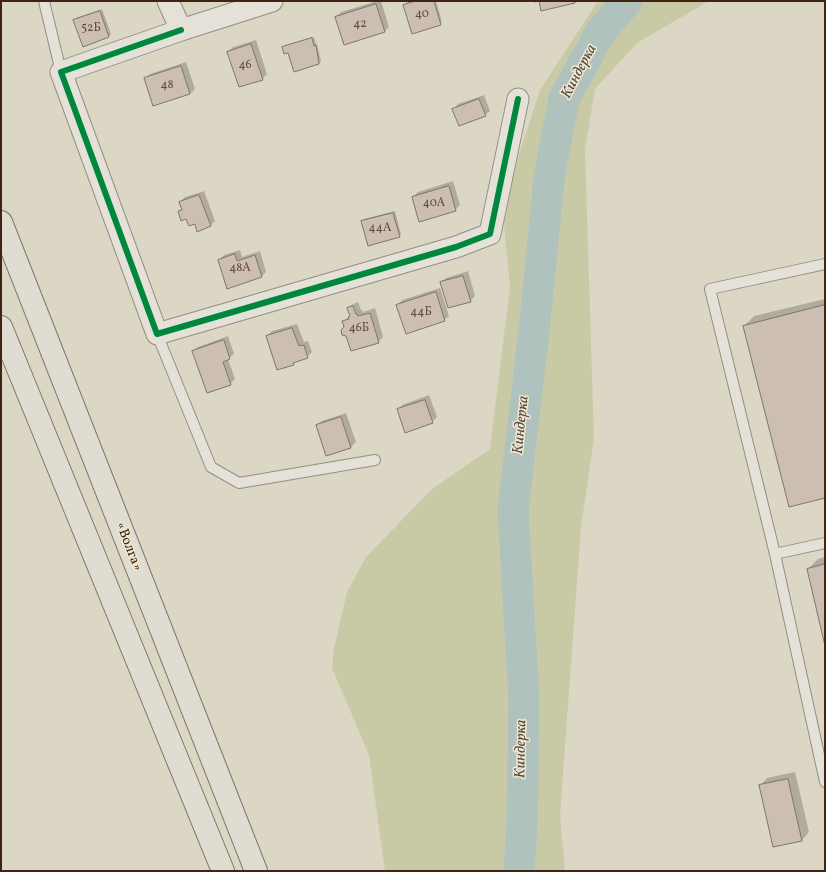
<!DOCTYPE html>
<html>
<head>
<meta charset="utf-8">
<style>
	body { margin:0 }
	#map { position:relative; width:826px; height:872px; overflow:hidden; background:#dcd6c4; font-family:Vollkorn,serif }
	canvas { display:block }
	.frame { position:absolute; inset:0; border:2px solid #3f2414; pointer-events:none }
</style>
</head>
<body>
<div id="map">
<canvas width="826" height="872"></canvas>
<div class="frame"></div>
</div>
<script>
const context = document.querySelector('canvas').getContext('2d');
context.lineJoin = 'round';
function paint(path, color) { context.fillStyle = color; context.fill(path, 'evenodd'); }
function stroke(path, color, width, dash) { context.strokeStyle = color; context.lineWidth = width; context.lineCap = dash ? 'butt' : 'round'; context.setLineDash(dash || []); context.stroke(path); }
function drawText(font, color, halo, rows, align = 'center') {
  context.font = font + ' Vollkorn,serif'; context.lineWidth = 3; context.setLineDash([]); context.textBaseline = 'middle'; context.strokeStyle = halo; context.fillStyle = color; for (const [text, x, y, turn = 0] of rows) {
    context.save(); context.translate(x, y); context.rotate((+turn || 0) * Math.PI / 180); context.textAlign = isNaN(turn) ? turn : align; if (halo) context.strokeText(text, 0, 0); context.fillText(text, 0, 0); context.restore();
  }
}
paint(new Path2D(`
	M598,1h111l-72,42 -42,46 -10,60 9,289 -13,89 -21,288 5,56h-180l-16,-116 -37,-87 2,-19 13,-57 19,-35 66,-68 58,-40 20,-163 -6,-61 10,-55 26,-80z`), '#c8caa6');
paint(new Path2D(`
	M377,1h4l8,26 -4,4 -49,-14 5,-5z
	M413,1h23l6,21 -2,2 -36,-19 2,-2z
	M102,9l9,25 -2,2 -25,9 -10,-25 2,-2z
	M314,37l2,7h1l4,17 -2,3 -24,7 -6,-19 -5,-5 2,-2z
	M256,40l11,34 -5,5 -34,-27 5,-5z
	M186,62l9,27 -5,5 -45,-15 5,-5z
	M484,95l6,16 -5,4 -31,-6 4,-5z
	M453,181l7,24 -5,5 -42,-13 5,-5z
	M204,191l11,30 -5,5 -15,-3 -16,-11 4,-4 -3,-6 5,-5z
	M395,211l6,23 -2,2 -37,-15 2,-2z
	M240,250l2,7 18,-6 6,21 -4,4 -43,-16 5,-5z
	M468,271l7,25 -5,5 -29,-19 5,-4z
	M440,288l9,28 -5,4 -46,-15 4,-5z
	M825,299v198l-81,-171 10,-10z
	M358,302l3,8h1l1,2 12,-4 8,29 -5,5 -33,-15 -2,-6 8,-5 -3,-7 5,-5z
	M297,324l7,18 4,-1 4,11 -5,5 -11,3 -3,4 -26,-28 5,-5z
	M228,336l6,18 -6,5 7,20 -5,5 -37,-33 5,-4z
	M429,395l8,22 -5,5 -34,-12 4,-5z
	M346,413l10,29 -5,5 -24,8 -10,-29 5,-5z
	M825,557v84l-17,-72 10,-10z
	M795,772l14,60 -7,8 -28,6 -14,-60 7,-8z`), '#0003');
stroke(new Path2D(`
	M519,871l3,-48 2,-123 -11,-190 22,-188 14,-144 15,-79 36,-66 27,-32`), '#afc2be', 31);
const building = new Path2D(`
	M416,1h18l7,24 -29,9 -9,-29z
	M535,1h40v2l-34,8 -2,-10 -4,1z
	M376,4l9,28 -41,13 -9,-28z
	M100,11l9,26 -26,10 -10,-27z
	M312,38l2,8 2,-1 3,19 -25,8 -6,-19 -4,1 -2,-7z
	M251,44l12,36 -24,7 -12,-35z
	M181,66l9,28 -37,12 -9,-28z
	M479,99l7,17 -27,10 -7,-17z
	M449,186l7,25 -37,11 -7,-25z
	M199,195l12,31 -14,6 -2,-8 -6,2 -3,-7 -5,2 -3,-10 4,-1 -3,-8z
	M393,213l7,24 -32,9 -7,-25z
	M235,254l2,7 18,-6 7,22 -35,12 -9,-29z
	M463,276l8,26 -23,6 -8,-26z
	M436,292l9,29 -39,13 -10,-29z
	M825,305v193l-36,9 -46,-181z
	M353,306l3,8h1l1,2 12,-3 9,30 -28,8 -5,-15 -4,-1 -1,-5 3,-3 -2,-6 7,-2 -1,-2 2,-1 -3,-8z
	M292,328l7,18 5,-1 4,13 -15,5 1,2 -17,5 -11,-34z
	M224,340l6,19 -7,3 8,23 -24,8 -15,-42z
	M425,400l8,23 -28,10 -8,-24z
	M341,417l10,31 -25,8 -10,-31z
	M825,564v82l-18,-77z
	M788,779l14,62 -29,6 -14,-62z`);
paint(building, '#ccbeb2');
stroke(building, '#7e766b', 1);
const service = new Path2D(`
	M44,1l17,71
	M825,264l-115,25 65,265 50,228
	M157,334l54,133 28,16 136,-23
	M775,554l50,-11`);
const minor = new Path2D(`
	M168,1l13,29 91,-29
	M181,30l-120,42 96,262 299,-87 34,-13 28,-135`);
const trunk = new Path2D(`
	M1,222l255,649
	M1,327l222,544`);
stroke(service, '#958e82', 12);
stroke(minor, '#958e82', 23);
stroke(trunk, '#7e766b', 24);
stroke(service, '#e4e1d8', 10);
stroke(minor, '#e4e1d8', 21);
stroke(trunk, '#dfdcd1', 22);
stroke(new Path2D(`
	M181,30l-120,42 96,262 299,-87 34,-13 28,-135`), '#00873e', 6);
drawText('12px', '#624a3c', null, [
	["40",422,15],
	["42",360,25],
	["52Б",91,29],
	["46",245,66],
	["48",167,86],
	["40А",434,204],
	["44А",380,229],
	["48А",240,269],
	["44Б",421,313],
	["46Б",359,329]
]);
drawText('14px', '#3f2414', '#efe8d2', [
	["«Волга»",128,547,69]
]);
drawText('italic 15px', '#56493e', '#efe8d2', [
	["Киндерка",580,72,-62],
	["Киндерка",522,425,-84],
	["Киндерка",522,749,-89]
]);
</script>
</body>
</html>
